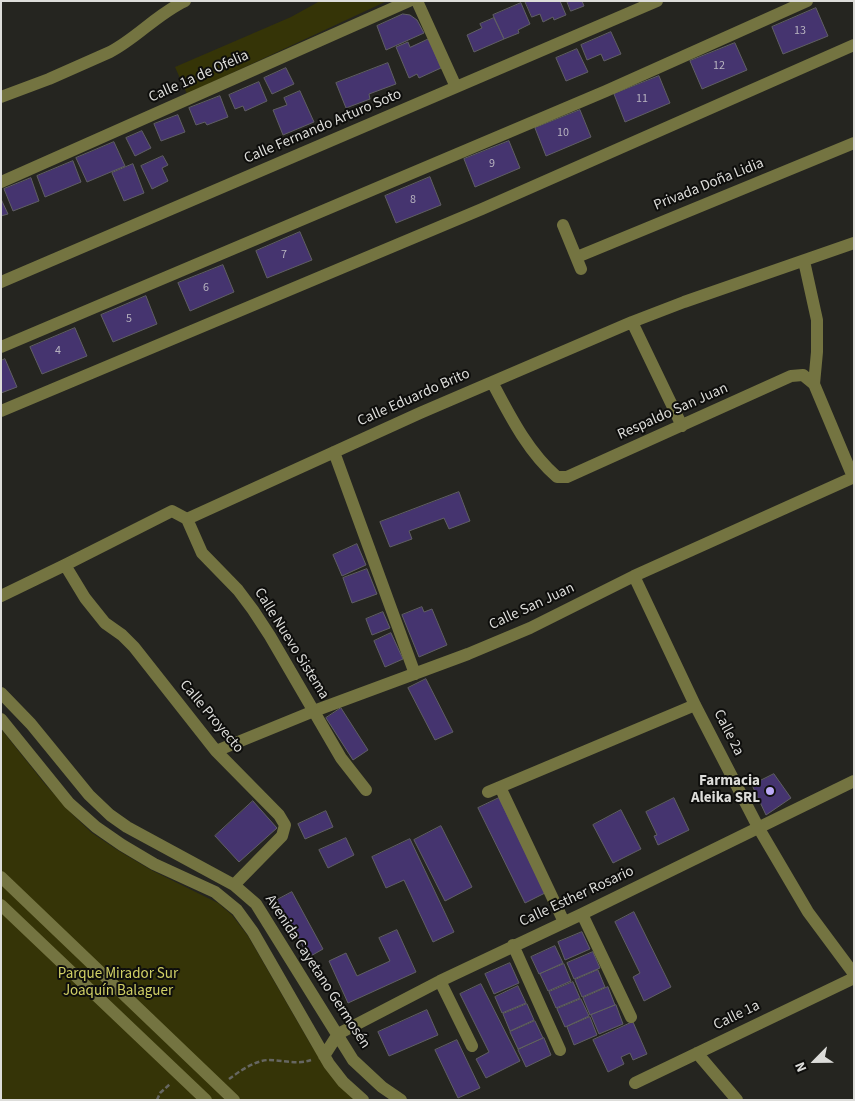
<!DOCTYPE html>
<html>
<head>
<meta charset="utf-8">
<style>
	body { margin:0 }
	#map { position:relative; width:855px; height:1101px; overflow:hidden; background:#252520; font-family:"Source Sans 3",sans-serif }
	canvas { display:block }
	.frame { position:absolute; inset:0; border:2px solid #ddddda; pointer-events:none }
	.north { position:absolute; left:790px; top:1036px; width:50px; height:50px; -webkit-text-stroke:4px #0e0e0c; paint-order:stroke; rotate:247deg; font-size:14px; font-weight:700; line-height:20px; text-align:center; color:#ddddda }
	.north::after { content:''; display:block; margin:auto; width:18px; height:22px; background:#ddddda; clip-path:polygon(50% 0,100% 100%,50% 72%,0 100%) }
</style>
</head>
<body>
<div id="map">
<canvas width="855" height="1101"></canvas>
<div class="frame"></div>
<div class="north">N</div>
</div>
<script>
const context = document.querySelector('canvas').getContext('2d');
context.lineJoin = 'round';
function paint(path, color) { context.fillStyle = color; context.fill(path, 'evenodd'); }
function stroke(path, color, width, dash) { context.strokeStyle = color; context.lineWidth = width; context.lineCap = dash ? 'butt' : 'round'; context.setLineDash(dash || []); context.stroke(path); }
function drawText(font, color, halo, rows, align = 'center') {
  context.font = font + ' "Source Sans 3",sans-serif'; context.lineWidth = 4; context.setLineDash([]); context.textBaseline = 'middle'; context.strokeStyle = halo; context.fillStyle = color; for (const [text, x, y, turn = 0] of rows) {
    context.save(); context.translate(x, y); context.rotate((+turn || 0) * Math.PI / 180); context.textAlign = isNaN(turn) ? turn : align; if (halo) context.strokeText(text, 0, 0); context.fillText(text, 0, 0); context.restore();
  }
}
paint(new Path2D(`
	M320,1h67l-200,93 -12,-27 116,-50z
	M1,729l44,55 27,30 20,19 27,18 32,19 67,33 14,12 16,21 63,109 43,55h-353z`), '#353407');
const building = new Path2D(`
	M525,1h35l6,14 -12,5 -1,-3 -10,5 -3,-8 -8,3z
	M567,1h15l2,5 -13,5z
	M521,3l9,21 -12,6 1,3 -15,6 -11,-24z
	M816,8l12,28 -45,18 -11,-27z
	M403,14l7,1 7,5 7,13 -38,17 -9,-24z
	M494,18l10,21 -30,13 -7,-17 15,-7 -2,-4z
	M611,32l10,22 -17,7 -3,-7 -14,6 -6,-15z
	M429,39l12,29 -22,10 -2,-4 -8,4 -13,-31 12,-5 2,5z
	M735,43l12,27 -45,19 -12,-28z
	M577,49l11,23 -22,9 -10,-23z
	M388,63l8,21 -27,10 1,5 -24,9 -10,-25z
	M286,68l8,16 -22,10 -8,-16z
	M659,76l11,27 -45,19 -11,-28z
	M259,82l8,19 -22,10 -2,-5 -8,3 -6,-14z
	M300,91l14,31 -31,13 -10,-25 14,-5 -3,-7z
	M220,96l8,21 -21,8 -2,-3 -9,3 -7,-17z
	M580,110l11,27 -45,19 -11,-28z
	M178,115l7,17 -24,9 -7,-17z
	M142,131l9,17 -16,8 -9,-18z
	M509,141l11,27 -45,19 -11,-28z
	M114,142l11,24 -38,16 -11,-24z
	M163,156l5,9 -6,3 6,13 -16,8 -11,-23z
	M73,161l8,21 -36,15 -8,-21z
	M133,164l11,29 -20,8 -12,-28z
	M430,177l11,28 -45,18 -11,-27z
	M31,178l8,23 -26,10 -9,-22z
	M1,199l7,15 -7,2z
	M300,232l12,28 -45,18 -11,-27z
	M223,265l11,27 -44,19 -12,-28z
	M146,296l11,28 -44,18 -12,-27z
	M75,328l12,28 -45,18 -12,-27z
	M5,359l12,28 -16,6v-32z
	M459,492l11,29 -21,8 -5,-11 -35,13 3,8 -22,8 -10,-25z
	M357,544l9,21 -24,11 -9,-21z
	M367,569l10,25 -25,9 -9,-25z
	M422,607l2,5 8,-3 15,36 -28,12 -17,-42z
	M383,612l7,16 -18,7 -6,-16z
	M391,633l12,26 -18,8 -11,-26z
	M426,679l27,53 -18,8 -27,-52z
	M341,708l27,42 -15,10 -27,-42z
	M774,774l17,24 -25,17 -14,-30z
	M499,798l46,95 -20,10 -47,-95z
	M674,798l15,32 -31,15 -4,-9 3,-1 -11,-23z
	M253,801l24,27 -38,34 -24,-26z
	M621,810l20,39 -28,14 -20,-38z
	M326,811l7,16 -28,12 -7,-15z
	M441,826l31,61 -27,14 -31,-61z
	M346,838l8,17 -26,13 -9,-18z
	M410,839l44,93 -21,10 -29,-62 -18,8 -14,-31z
	M292,892l31,57 -14,8 -32,-57z
	M634,912l37,75 -27,14 -11,-24 7,-4 -25,-51z
	M397,930l19,42 -68,31 -19,-42 17,-8 11,23 33,-15 -11,-23z
	M582,932l8,17 -25,11 -7,-18z
	M555,946l8,17 -24,11 -8,-17z
	M593,952l7,16 -26,11 -7,-16z
	M510,963l9,20 -25,11 -9,-20z
	M564,964l7,17 -23,10 -8,-17z
	M598,970l7,17 -23,10 -7,-17z
	M573,982l7,16 -24,10 -7,-16z
	M481,984l39,77 -34,17 -10,-19 13,-7 -29,-58z
	M518,986l8,17 -24,10 -7,-16z
	M608,987l7,18 -25,10 -7,-17z
	M581,999l8,17 -24,11 -8,-18z
	M527,1004l7,16 -24,11 -7,-17z
	M616,1005l7,19 -24,10 -8,-19z
	M427,1010l11,25 -49,21 -11,-24z
	M590,1017l7,18 -23,10 -7,-18z
	M535,1021l8,17 -25,11 -8,-17z
	M633,1022l14,32 -14,6 -3,-7 -9,4 3,7 -16,8 -15,-32z
	M544,1038l7,17 -25,12 -8,-17z
	M457,1040l23,48 -22,10 -23,-48z`);
paint(building, '#45346f');
stroke(building, '#605f64', 1);
stroke(new Path2D(`
	M229,1079c11,-8 25,-18 39,-19 14,0 29,5 43,0
	M157,1100l3,-7 10,-9`), '#666661', 2.5, [5, 2.5]);
stroke(new Path2D(`
	M417,1l39,86
	M1,97l48,-18 61,-27c27,-14 47,-38 75,-51
	M1,182l408,-181
	M563,225l18,44
	M577,257l277,-114
	M804,261l13,59v32l-3,32
	M1,282l656,-281
	M632,322l50,104
	M1,347l605,-256 201,-90
	M492,382c18,34 36,70 65,95h10l224,-101 12,-1 11,9 39,93
	M1,411l481,-202 372,-164
	M334,452l81,222
	M187,519l233,-106 212,-91 52,-20 170,-59
	M187,519l15,34 36,37 15,20 17,26 71,122 25,32
	M65,565l20,33 20,25 17,12 12,12 82,104 63,64 6,10 -3,11 -48,49
	M634,576l61,129 63,122 50,85 46,62
	M1,596l64,-31 107,-54 15,8
	M1,693l30,31 58,71 21,20 17,12 107,58 22,19 97,156 29,27 19,13
	M1,719l68,84 27,24 26,18 32,19 61,28 22,18 16,22 76,132 14,18 20,18
	M216,751l98,-40 154,-57 62,-26 104,-52 220,-99
	M500,787l64,135
	M488,792l207,-87
	M1,877l233,223
	M1,905l205,195
	M582,914l49,103
	M513,945l47,105
	M440,981l32,65
	M697,1053l40,47
	M324,1056l14,-22 102,-53 142,-67 272,-133
	M635,1083l219,-105`), '#747441', 12);
for (const [x, y, r, color] of [
	[770,791,5,"#bcaaf6"]
]) { const dot = new Path2D(); dot.arc(x, y, r, 0, 2 * Math.PI); context.fillStyle = color; context.fill(dot); stroke(dot, '#0e0e0c', 2); }
drawText('12px', '#b7b3bf', null, [
	["13",800,31],
	["12",719,66],
	["11",642,99],
	["10",563,133],
	["9",492,164],
	["8",413,200],
	["7",284,255],
	["6",206,288],
	["5",129,319],
	["4",58,351]
]);
drawText('15px', '#ddddda', '#0e0e0c', [
	["Calle 1a de Ofelia",199,77,-24],
	["Calle Fernando Arturo Soto",323,127,-23],
	["Privada Doña Lidia",709,185,-22],
	["Calle Eduardo Brito",414,398,-24],
	["Respaldo San Juan",673,412,-24],
	["Calle San Juan",532,607,-25],
	["Calle Nuevo Sistema",291,644,58],
	["Calle Proyecto",211,717,50],
	["Calle 2a",728,733,63],
	["Calle Esther Rosario",577,897,-25],
	["Avenida Cayetano Germosén",317,972,57],
	["Calle 1a",737,1016,-26]
]);
drawText('bold 15px', '#ddddda', '#0e0e0c', [
	["Farmacia",760,782],
	["Aleika SRL",760,799]
], 'right');
drawText('15px', '#d0cf65', '#0e0e0c', [
	["Parque Mirador Sur",118,975],
	["Joaquín Balaguer",118,992]
]);
</script>
</body>
</html>
